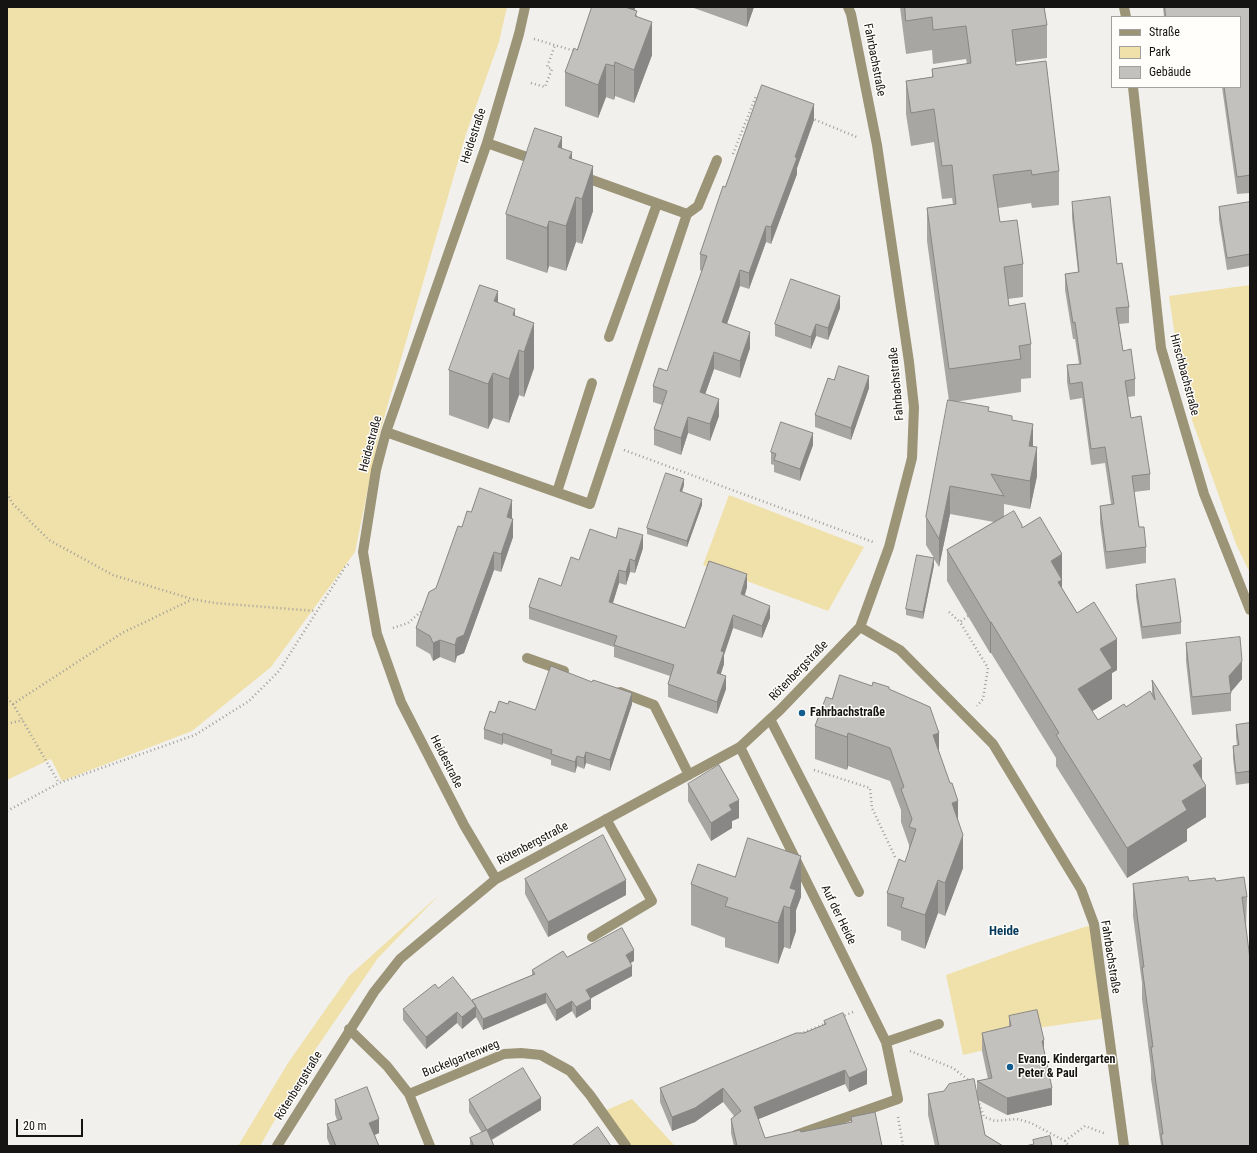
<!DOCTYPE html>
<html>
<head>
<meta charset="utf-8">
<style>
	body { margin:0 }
	#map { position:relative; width:1257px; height:1153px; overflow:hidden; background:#f1f0ed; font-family:"Roboto Condensed",sans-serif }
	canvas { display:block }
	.frame { position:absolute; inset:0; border:8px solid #151413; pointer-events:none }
	.legend { position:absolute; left:1111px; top:16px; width:130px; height:72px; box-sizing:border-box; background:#fffefa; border:1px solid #a1a09e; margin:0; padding:5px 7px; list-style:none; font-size:12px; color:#151413 }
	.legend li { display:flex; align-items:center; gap:8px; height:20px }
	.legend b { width:20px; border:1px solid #a1a09e }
	.scale { position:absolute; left:16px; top:1119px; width:67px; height:18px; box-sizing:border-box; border:2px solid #151413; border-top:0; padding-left:5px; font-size:12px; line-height:14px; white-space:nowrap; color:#151413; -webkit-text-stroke:3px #fffefa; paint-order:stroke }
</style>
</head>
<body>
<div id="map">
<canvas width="1257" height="1153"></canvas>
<div class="frame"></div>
<ul class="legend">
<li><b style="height:5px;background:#9c9477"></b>Straße</li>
<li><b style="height:11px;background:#f0e1aa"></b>Park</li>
<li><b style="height:11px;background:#c2c1be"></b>Gebäude</li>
</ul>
<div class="scale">20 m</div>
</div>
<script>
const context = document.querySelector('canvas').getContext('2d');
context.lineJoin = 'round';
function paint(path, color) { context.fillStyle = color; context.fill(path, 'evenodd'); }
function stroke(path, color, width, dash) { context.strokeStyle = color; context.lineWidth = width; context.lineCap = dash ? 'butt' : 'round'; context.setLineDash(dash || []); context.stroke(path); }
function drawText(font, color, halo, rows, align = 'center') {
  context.font = font + ' "Roboto Condensed",sans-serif'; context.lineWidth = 3; context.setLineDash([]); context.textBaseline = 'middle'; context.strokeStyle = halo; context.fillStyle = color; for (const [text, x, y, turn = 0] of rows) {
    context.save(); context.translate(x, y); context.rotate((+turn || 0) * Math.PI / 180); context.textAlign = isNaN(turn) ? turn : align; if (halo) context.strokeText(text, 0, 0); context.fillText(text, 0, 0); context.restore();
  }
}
paint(new Path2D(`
	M7,7h500l-8,35 -33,92 -87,301 -24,117 -84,115 -79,64 -130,50 -11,-22 -44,21z
	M1250,285v288l-14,-29 -44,-124 -16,-77 -7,-47z
	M729,495l135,52 -36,64 -125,-46z
	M440,894l-62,64 -63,92 -55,96h-22l50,-83 61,-87z
	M1094,924l13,94 -70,10 -26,16 -48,11 -17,-80 83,-30z
	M632,1099l43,47h-49l-24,-34z`), '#f0e1aa');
stroke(new Path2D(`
	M534,39l41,12
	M531,83l14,4 7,-18 -5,-2 8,-22
	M811,118l48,20
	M733,154l23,-58 4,2
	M624,450l249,92
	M7,493l5,10 37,37 64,35 79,24 23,4 101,8
	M949,612l11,10
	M968,616l-8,6 28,46 -5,31 -6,7
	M393,628l15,-5 16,-14
	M7,698l6,6 109,-71 69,-33
	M13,704l46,79
	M7,724l16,-4
	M814,770l56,18 2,20 24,51
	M7,811l52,-28 136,-48 54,-34 30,-30 66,-104 4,-3
	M841,1017l12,-5
	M800,1034l27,-11
	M910,1051l43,17 18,14
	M978,1100l6,17 11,4 22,-2 14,4 34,18 4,5
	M898,1117l5,29
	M1065,1141l20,-15 21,8`), '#9f9e9b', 2.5, [1, 3]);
stroke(new Path2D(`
	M1124,7l2,10
	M1133,87l28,261 43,146 46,116
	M487,143l51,18
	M581,176l106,38
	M609,337l48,-133
	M386,432l204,72 97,-290 11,-8 19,-46
	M557,492l35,-109
	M860,627l40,23 93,94 88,145 13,35 30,222
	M527,658l37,13
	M620,692l34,13 35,70
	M770,719l89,173
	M740,747l146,295 12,57 -102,36
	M496,879l-32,-54 -63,-123 -24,-68 -14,-82 13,-82 10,-38 101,-289 32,-109 6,-27
	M592,937l60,-36 -46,-82
	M349,1029l38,37 22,28 21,52
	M886,1042l53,-18
	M409,1094l95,-40 17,-1 20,2 29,16 20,24 36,51
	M277,1146l97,-154 26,-33 96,-80 244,-132 40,-37 80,-83 29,-80 23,-89 2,-51 -5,-45 -32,-217 -26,-131 -3,-7`), '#9c9477', 10);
paint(new Path2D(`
	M592,7h43v4l2,5 15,39 -18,48 -19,-7 -1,4 -8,-3 -8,21 -33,-12v-34l12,-22z
	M691,7h63l-7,20z
	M900,7h144l3,18v33l-31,4v3l43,106v34l-27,3 -1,-5 -33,5 2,14 23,42v33l-15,2 1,7 22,38v34l-10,1v13l-67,10 35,9 23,9 21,26 4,30 -7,33 -26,-5v13l18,11 40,57v3l15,25 40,57 -5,3v26l-20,12 6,9 28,-13 26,-11v-16l50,101 4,36 -19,12v12l-60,37 -71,-112v-8l-65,-105h-1l-43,-72v-31l47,-28 -44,-8 -11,53 -5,-8v6l-11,54 -17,-4v-6l28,-51 -8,-13v-28l23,-116 -22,-160v-33l26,-4 -1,-6 -10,1 -8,-57 -23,4 -5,-32v-33l26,-4v-8l35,-5 -1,-5 -33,5 -1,-14 -26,4z
	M1163,7h87v186l-13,1 -15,-107h18v-70h-76z
	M814,120l-17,48v6l-26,70 -5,-2 -17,47 -9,-3 -13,38 23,24 -10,30 -26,-9 -9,25 14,22 -9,25 -22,-8 -7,22 -27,-10v-16l8,-24 -9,-3v-16l14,-15 35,-100 -2,-1v-16l25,-67z
	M562,149l10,10 21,52 -11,33 -6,-2 -10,29 -17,-5 -2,7 -41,-14v-45z
	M1072,202l45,62 12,43v16l-10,1 4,27 12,28v17l-7,1 3,21 19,56v16l-16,2 5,35 7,20v16l-40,6 -6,-47v-16l11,-2 -6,-41 -14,2 -9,-67 -12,2 -3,-18v-17l12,-1 -4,-25h-2l-8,-49v-16l13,-2 -6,-54z
	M1250,202v64l-23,4 -8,-50v-13z
	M498,302l17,14 19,52 -10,29 -5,-2 -10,28 -16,-5 -5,11 -39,-14v-45z
	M840,308l-12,32 -12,-4 -5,13 -36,-13v-12z
	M834,380l35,8 -18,52 -36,-13v-12z
	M813,445l-13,36 -26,-9v-7l-3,-1v-12z
	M684,485l-2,7 20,13 -15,42 -40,-13v-6z
	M471,512l41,6 1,19 -12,35 -7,-2 -30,83 -7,3 -2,7 -15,-6 -7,4 -3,-7 -14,-8v-18l20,-40 26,-61z
	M643,548l-8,25 -5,-1 -4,13 -7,-2 -6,20 72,25 62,-41 -2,8 25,23 -8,20 -29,-10 -9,27v9l-4,11 6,14 -9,25 -49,-17v-13l2,-8 -56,-19v-10l-85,-28v-12l32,-21 18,-26z
	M1136,585l45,37v12l-39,5 -6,-42z
	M1186,643l56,36 -11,13v19l-39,4 -6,-54z
	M872,686l17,4 50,61 19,69 5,48 -18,48 -7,-3 -13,36 -24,-9v-9l-14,-5v-33l18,-31 4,-11v-6l-8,-23v-12l-11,-29 -42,-15 -1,4 -32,-11v-33l17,-27z
	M508,704l27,6 97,-6 -22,67 -24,-8 -2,6 -7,-3 -2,7 -24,-8v-5l-48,-17 -1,2 -18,-6v-10l11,-16z
	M1250,723v60l-14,2 -3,-27v-12l4,-1 -1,-8v-12z
	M688,784l51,34 -7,3v7l-21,13 -23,-40z
	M735,877l66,20 -5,13v21l-6,18 -6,-2 -6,17 -53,-17v-9l-34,-13v-41z
	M525,879l101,16 -78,42 -23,-43z
	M1189,881h27l31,16 -1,32 4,217h-89l-10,-67v-11l-9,-69v-16l-9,-67v-32z
	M567,957l67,4 -3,2 1,13 -41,22v11l-15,9 -4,-7 -16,10 -10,-18 -63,27 -7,-13 -14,12 -5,-6 -31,26 -23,-29v-11l69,-8v-1l60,-25v-5z
	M1009,1016l35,34 8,55 -45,10 -29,-15 7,35 18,11h-68l-7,-31v-21h49v-13l11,-2 -6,-28v-18l27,-6z
	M824,1021l43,63 -18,8 -4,-8 -87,35 7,19 36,-6 50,-10v-5l31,29h-148l-3,-13v-14l3,-3 -11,-14 -28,20 -23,9 -12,-29v-14l144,-55 20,-8z
	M335,1100l44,33 -4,2 4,11h-49l-3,-8v-14l10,-4 -2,-6z
	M469,1100l72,10 -49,30 2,6h-24v-8l12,-5 -13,-21z`), '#a7a6a3');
paint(new Path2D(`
	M625,7h10v8z
	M747,7h7l-7,20z
	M652,22v33l-18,48v-33z
	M615,62v34l-1,4v-34z
	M606,64v33l-8,21v-33z
	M814,104v16l-17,48v6l-26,70v-17l24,-70z
	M562,137v45l-4,-35z
	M572,152v45l-3,-39z
	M593,166v45l-11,33v-45z
	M576,197v45l-10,29v-45z
	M549,221v45l-2,7v-45z
	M766,226v16l-17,47v-16z
	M740,270v16l-18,52v-16z
	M498,291v45l-4,-35z
	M840,296v12l-12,32v-12z
	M515,309v44l-2,-38z
	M534,323v45l-10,29v-45z
	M816,324v12l-5,13v-12z
	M750,332v16l-10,30v-17z
	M519,350v45l-10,28v-44z
	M714,352v17l-14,40v-17z
	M493,373v45l-5,11v-45z
	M869,376v12l-18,52v-12z
	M719,399v17l-9,25v-17z
	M688,417v16l-7,22v-17z
	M1033,424v28l-4,-6z
	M813,433v12l-13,36v-12z
	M1037,447v29l-7,33v-28z
	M684,479v6l-4,12v-6z
	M950,486v28l-11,53v-28z
	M702,499v6l-15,42v-6z
	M512,500v18l-5,17v-18z
	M513,519v18l-12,35v-18z
	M643,535v13l-8,25v-12z
	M494,552v18l-30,83 -7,3 -2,7v-18z
	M1062,554v57l-11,-50z
	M934,558v7l-11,54v-7z
	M630,559v13l-4,13v-13z
	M619,570v13l-10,32v-13z
	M747,574v13l-6,19v-12z
	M770,606v12l-8,20v-12z
	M733,615v13l-9,27v9l-7,22v-13l4,-22z
	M990,622h1v31h-1z
	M1117,639v31l-5,3v26l-34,21v-31l22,-40z
	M440,640v17l-7,4v-18z
	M1242,661v18l-13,15v-18z
	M726,676v13l-9,25v-12z
	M632,693v11l-22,67v-11z
	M503,733v10l-1,2v-10z
	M848,733v33l-1,4v-33z
	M939,733v33l-6,-31z
	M586,752v11l-2,6v-11z
	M577,756v10l-2,7v-11z
	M1202,759v30l4,-3v31l-19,12v12l-60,37v-30l55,-47 11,-36z
	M739,800v18l-7,3v7l-21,13v-18l18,-18z
	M958,801v33l-6,-31z
	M963,835v33l-18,48v-33z
	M801,856v41l-5,13v21l-6,18v-61z
	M626,880v15l-78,42v-15z
	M938,880v33l-13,36v-34z
	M784,906v41l-6,17v-41z
	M634,950v11l-8,4v-10z
	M632,966v10l-46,25v-11z
	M546,993v10l-63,27v-11z
	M591,999v10l-15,9v-11z
	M572,1001v10l-16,10v-11z
	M476,1006v11l-14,12v-12z
	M457,1012v11l-31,26v-12z
	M1044,1040v18l-2,-17z
	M845,1070v14l-91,37v-14z
	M867,1070v14l-18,8v-14z
	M723,1088v14l-28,20 -23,9v-14z
	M1052,1088v17l-45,10v-17z
	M541,1098v12l-54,32v-12z
	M379,1119v14l-10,4v-14z`), '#888785');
const building = new Path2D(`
	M592,7h33l12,4 -2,5 17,6 -18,48 -19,-8 -1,4 -8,-2 -8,21 -33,-13 9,-24 3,2z
	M905,7h139l3,18 -35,5 4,35 30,-4 13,110 -27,4 -1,-5 -38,5 7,47 17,-2 6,44 -19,3 5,39 16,-3 6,41 -12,2 2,13 -72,10 -22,-161 29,-4 -4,-39 -10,1 -8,-57 -23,4 -5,-32 27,-4 -1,-8 39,-6 -5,-37 -33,4 -1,-13 -26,4z
	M1165,7h85v168l-13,2 -13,-90h16v-70h-74z
	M762,85l52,19 -19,53 2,1 -26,69 -5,-1 -17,47 -9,-3 -18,52 28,10 -10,29 -26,-9 -14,40 19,7 -9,25 -22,-7 -7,21 -27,-9 13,-38 -14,-5 6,-18 8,3 40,-115 -7,-2 23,-68 2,1z
	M535,128l27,9 -4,10 14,5 -3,6 24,8 -11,33 -6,-2 -10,29 -17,-5 -2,7 -41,-14z
	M1110,197l7,67 5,-1 7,44 -13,1 7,43 8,-2 4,30 -10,2 6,37 10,-2 9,58 -18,2 7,51h5l2,20 -40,5 -6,-46 14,-2 -9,-57 -14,2 -9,-67 -12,2 -3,-19 14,-1 -6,-42 -2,1 -8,-49 14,-2 -7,-70z
	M1250,202v52l-23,4 -8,-51z
	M791,279l49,17 -12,32 -12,-4 -5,13 -36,-13z
	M480,285l18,6 -4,10 21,8 -2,6 21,8 -10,29 -5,-2 -10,29 -16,-6 -5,11 -39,-14z
	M839,366l30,10 -18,52 -36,-13 13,-37 6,2z
	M948,400l41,7 -1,4 24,5v4l21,4 -4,22 8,1 -7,34 -39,-7 13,22 -54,-10 -11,53 -13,-22z
	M781,422l32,11 -13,36 -26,-9 2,-6 -5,-2z
	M666,473l18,6 -4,12 22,8 -15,42 -40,-13z
	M480,488l32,12 -5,17 6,2 -12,35 -7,-2 -30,83 -7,3 -2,7 -15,-5 -7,3 -3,-7 -14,-8 13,-36 7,-4 22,-62 4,1 5,-16 4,1z
	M1014,511l8,14v3l18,-11 22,37 -11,7 11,19 -4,2 19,31 17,-11 23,37 -17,10 12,19 -34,21 20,31 26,-16 2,3 24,-16 5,9 -3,-20 50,79 -9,6 13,21 -24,15 5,9 -60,38 -71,-113 3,-2 -68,-111h-1l-43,-72z
	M619,528l24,7 -8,26 -5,-2 -4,13 -7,-2 -10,32 76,26 24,-67 38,13 -6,20 29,12 -8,20 -29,-11 -12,36 3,1 -7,21 9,3 -9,26 -49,-18 6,-19 -60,-20 3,-9 -88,-29 10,-29 22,8 10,-29 8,3 11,-31 26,9z
	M917,555l17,3 -11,54 -17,-3z
	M1175,579l6,43 -39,5 -6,-42z
	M1240,637l2,24 -13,15 2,17 -39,4 -6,-54z
	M551,666l41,16 1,-2 39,13 -22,67 -24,-8 -2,6 -7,-2 -2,6 -24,-8 1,-4 -49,-17 -1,2 -18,-6 6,-18 5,2 4,-12 9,3 1,-3 26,9z
	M840,675l32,11 1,-4 16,5v2l41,18 9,26 -6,2 17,48h2l6,18 -6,2 11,32 -18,48 -7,-3 -13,35 -24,-8 3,-9 -17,-5 12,-34 6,3 11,-33 -7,-2 3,-8 -11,-30 3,-2 -14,-39 -42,-15 -1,4 -32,-11 11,-29 6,2z
	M1250,723v48l-14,2 -3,-27 6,-1 -3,-20z
	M719,765l20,35 -10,5 3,5 -21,13 -23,-39z
	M603,835l23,45 -78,42 -23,-43z
	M748,838l53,18 -11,32 6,2 -6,18 -6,-2 -6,17 -53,-17 3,-8 -37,-14 7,-20 37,13z
	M1188,877l1,4 26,-3 1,3 28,-4 3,20h-5l8,62v187h-87l-2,-12h2l-12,-87h2l-11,-80h2l-11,-83z
	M622,928l12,22 -8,5 6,11 -46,24 5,9 -15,8 -4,-6 -16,9 -10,-17 -63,26 -11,-19 63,-26 -3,-4 31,-19 4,6z
	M453,977l23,29 -14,11 -5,-5 -31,25 -23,-28 32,-25 3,4z
	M1037,1010l7,30 -2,1 10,47 -45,10 -30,-17 15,-3 -10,-45 29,-7 -2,-10z
	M843,1013l24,57 -18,8 -4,-8 -91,37 11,31 35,-8 1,2 51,-10 -1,-5 24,-5 7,34h-145l-6,-27 10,-8 -18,-23 -28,20 -23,9 -12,-29 136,-55h8l22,-9 -2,-3z
	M523,1068l18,30 -54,32 -18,-30z
	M974,1079l11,56 18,11h-64l-11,-52 16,-3 5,-7z
	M367,1087l12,32 -10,4 10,23h-43l-9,-22 15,-5 -7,-19z
	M598,1127l13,19h-39z
	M487,1130l7,16h-20l-4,-8z
	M1050,1136l2,10h-27l9,-2 -1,-4z`);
paint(building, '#c2c1be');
stroke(building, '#888785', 1);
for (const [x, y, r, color] of [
	[802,713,4,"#115d90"],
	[1010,1067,4,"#115d90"]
]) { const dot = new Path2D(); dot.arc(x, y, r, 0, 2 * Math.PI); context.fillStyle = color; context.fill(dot); stroke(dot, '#fffefa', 1.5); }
drawText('12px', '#151413', '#fffefa', [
	["Fahrbachstraße",874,60,79],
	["Heidestraße",474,136,-72],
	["Hirschbachstraße",1184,375,75],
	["Fahrbachstraße",897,384,-95],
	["Heidestraße",371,444,-75],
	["Rötenbergstraße",799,671,-46],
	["Heidestraße",446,762,63],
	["Rötenbergstraße",533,844,-28],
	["Auf der Heide",838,915,64],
	["Fahrbachstraße",1110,957,81],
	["Buckelgartenweg",461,1059,-22],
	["Rötenbergstraße",299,1086,-58]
]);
drawText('bold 12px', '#151413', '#fffefa', [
	["Fahrbachstraße",810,713],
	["Evang. Kindergarten",1018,1060],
	["Peter & Paul",1018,1074]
], 'left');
drawText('bold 13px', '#063a5d', '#fffefa', [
	["Heide",1004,932]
]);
</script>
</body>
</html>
